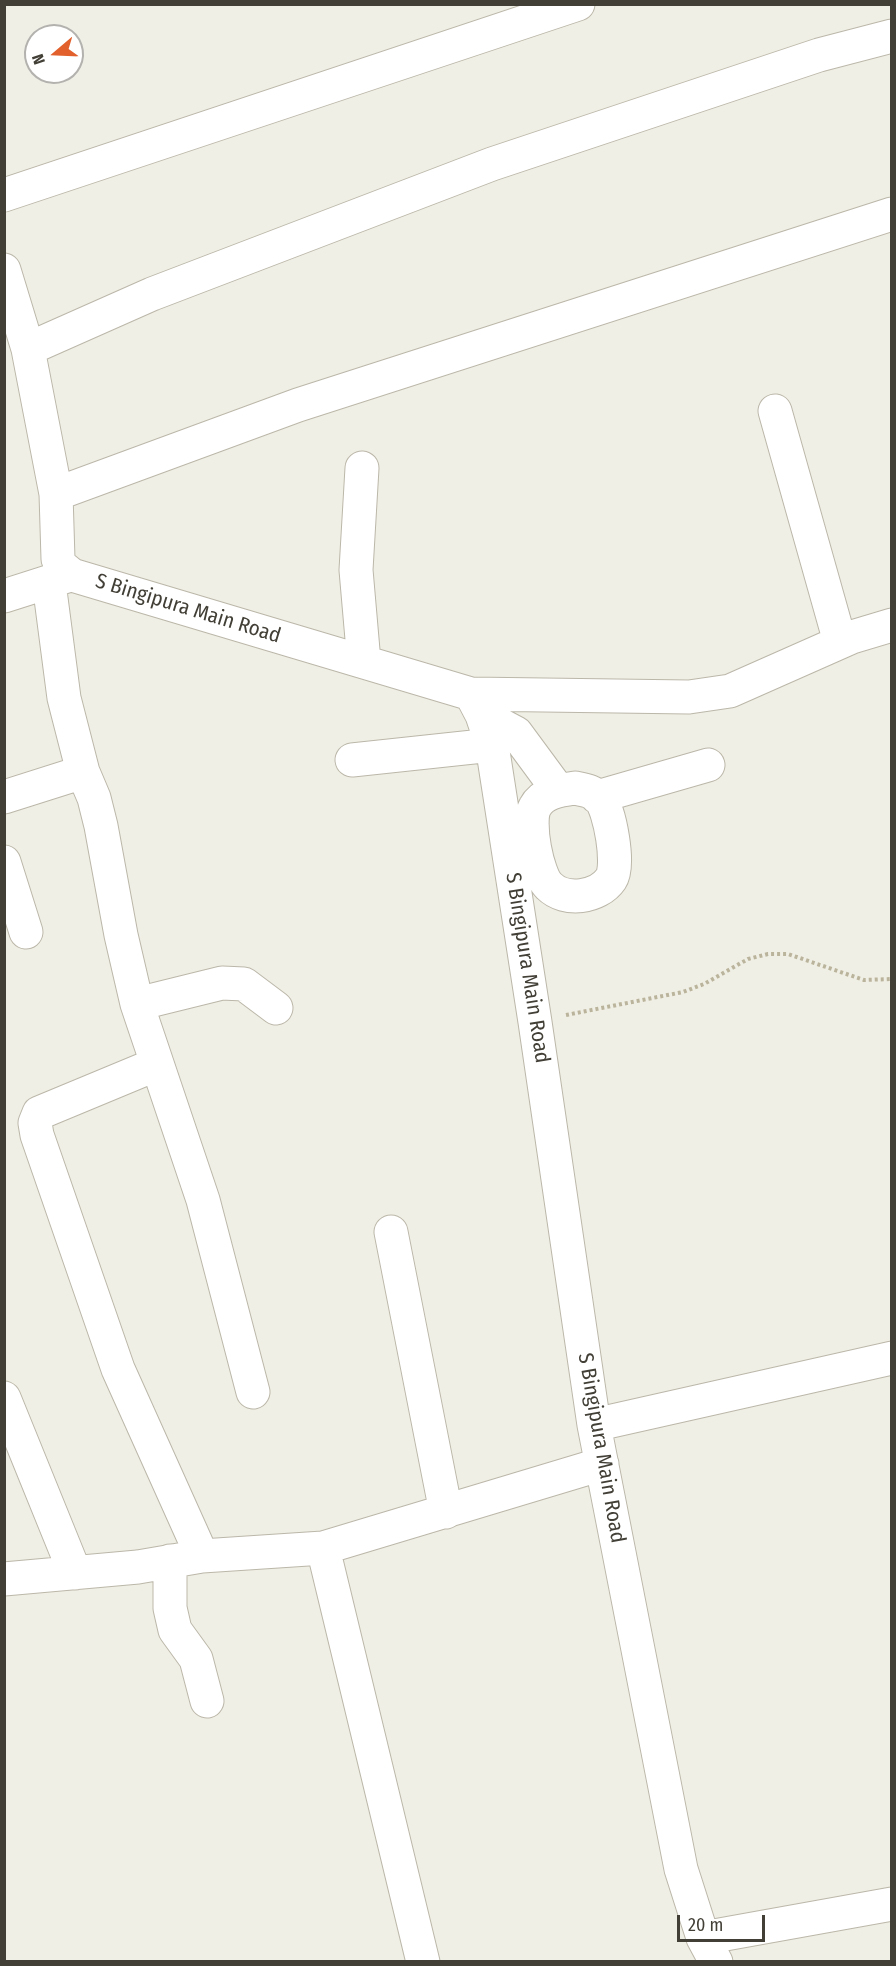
<!DOCTYPE html>
<html>
<head>
<meta charset="utf-8">
<style>
	body { margin:0 }
	#map { position:relative; width:896px; height:1966px; overflow:hidden; background:#f0efe5; font-family:"Fira Sans Condensed",sans-serif }
	canvas { display:block }
	.frame { position:absolute; inset:0; border:6px solid #423f36; pointer-events:none }
	.north { position:absolute; left:24px; top:24px; width:60px; height:60px; box-sizing:border-box; background:#fff; border:2px solid #b3b2af; border-radius:50%; rotate:251deg; font-size:16px; font-weight:700; line-height:24px; text-align:center; color:#423f36 }
	.north::after { content:''; display:block; margin:auto; width:21px; height:27px; background:#e1602c; clip-path:polygon(50% 0,100% 100%,50% 72%,0 100%) }
	.scale { position:absolute; left:677px; top:1915px; width:88px; height:27px; box-sizing:border-box; border:3px solid #423f36; border-top:0; padding-left:8px; font-size:18px; line-height:21px; white-space:nowrap; color:#423f36; -webkit-text-stroke:4px #fff; paint-order:stroke }
</style>
</head>
<body>
<div id="map">
<canvas width="896" height="1966"></canvas>
<div class="frame"></div>
<div class="north">N</div>
<div class="scale">20 m</div>
</div>
<script>
const context = document.querySelector('canvas').getContext('2d');
context.lineJoin = 'round';
function stroke(path, color, width, dash) { context.strokeStyle = color; context.lineWidth = width; context.lineCap = dash ? 'butt' : 'round'; context.setLineDash(dash || []); context.stroke(path); }
function drawText(font, color, halo, rows, align = 'center') {
  context.font = font + ' "Fira Sans Condensed",sans-serif'; context.lineWidth = 6; context.setLineDash([]); context.textBaseline = 'middle'; context.strokeStyle = halo; context.fillStyle = color; for (const [text, x, y, turn = 0] of rows) {
    context.save(); context.translate(x, y); context.rotate((+turn || 0) * Math.PI / 180); context.textAlign = isNaN(turn) ? turn : align; if (halo) context.strokeText(text, 0, 0); context.fillText(text, 0, 0); context.restore();
  }
}
const minor = new Path2D(`
	M4,195l574,-191
	M4,270l24,79 28,145 2,65 3,7 11,9 399,119 11,21 10,30 43,277 59,403 87,444 22,69 13,24
	M28,349l124,-55 340,-130 327,-109 73,-19
	M775,411l65,231
	M362,468l-6,102 8,92
	M56,494l242,-89 594,-191
	M49,583l15,115 19,74 11,26 7,28 20,109 16,69 66,196 50,192
	M4,596l66,-21
	M471,694l218,3 41,-6 122,-54 40,-12
	M482,715l34,18 42,57
	M352,760l140,-15
	M575,788c10,2 18,3 25,11 10,11 20,67 11,80 -13,19 -46,23 -62,7 -12,-11 -22,-65 -14,-79 8,-15 26,-17 40,-19z
	M4,797l79,-25
	M597,797l111,-32
	M4,862l22,70
	M137,1004l85,-21 22,1 32,24
	M157,1064l-118,49 -4,10 2,12 81,234 84,187
	M391,1232l55,280
	M4,1398l71,175
	M594,1425l298,-67
	M323,1548l100,414
	M170,1561v47l5,22 21,29 11,42
	M4,1579l134,-12 64,-11 121,-8 279,-84
	M703,1938l189,-34`);
stroke(minor, '#bbb7a9', 35);
stroke(new Path2D(`
	M566,1015l117,-23 21,-8 44,-25 20,-5h20l76,26 28,-1`), '#bbb49c', 4, [3, 3]);
stroke(minor, '#fff', 33);
drawText('21px', '#423f36', '#fff', [
	["S Bingipura Main Road",188,609,17],
	["S Bingipura Main Road",527,968,81],
	["S Bingipura Main Road",601,1448,80]
]);
</script>
</body>
</html>
